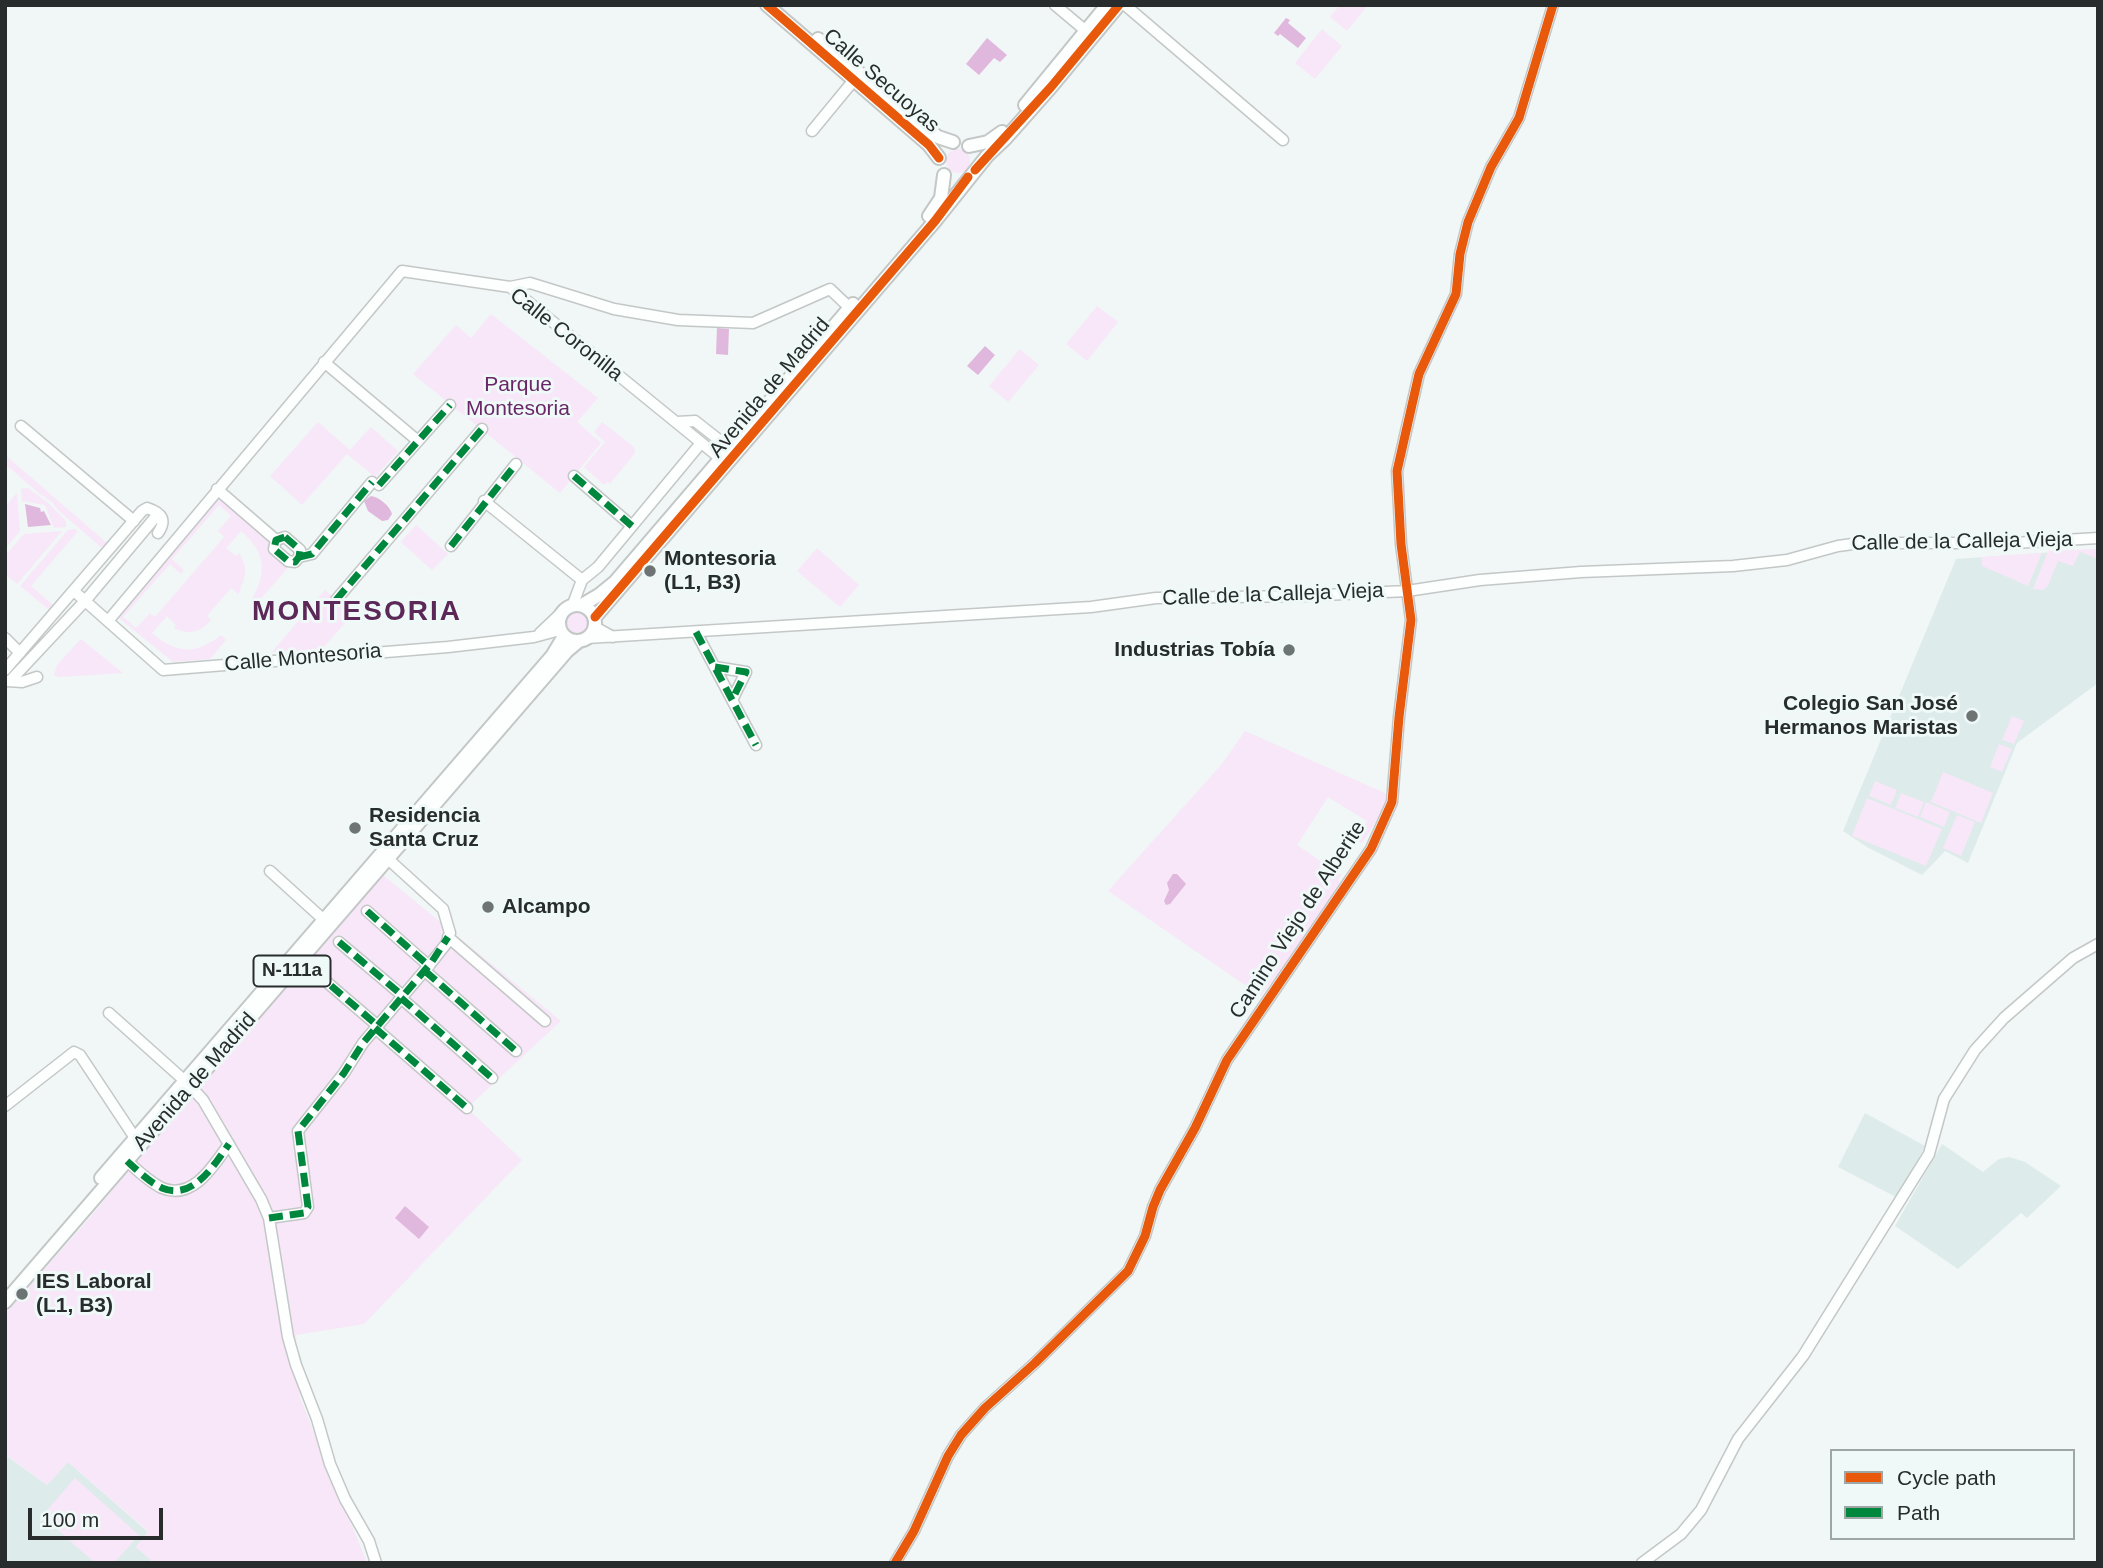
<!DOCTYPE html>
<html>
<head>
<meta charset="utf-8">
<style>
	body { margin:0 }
	#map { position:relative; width:2103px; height:1568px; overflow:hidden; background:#f1f6f6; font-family:Helvetica,sans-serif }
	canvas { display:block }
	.frame { position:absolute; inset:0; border:7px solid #282c2c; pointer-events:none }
	.legend { position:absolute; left:1830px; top:1449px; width:245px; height:91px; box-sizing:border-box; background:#eef9f8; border:2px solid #9fa7a6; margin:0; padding:9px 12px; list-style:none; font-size:21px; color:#282c2c }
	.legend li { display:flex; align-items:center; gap:14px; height:35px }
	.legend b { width:35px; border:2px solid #9fa7a6 }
	.scale { position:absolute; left:28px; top:1508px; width:135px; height:32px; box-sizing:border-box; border:4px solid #282c2c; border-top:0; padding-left:9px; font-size:21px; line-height:24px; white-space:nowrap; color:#282c2c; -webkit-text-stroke:5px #eef9f8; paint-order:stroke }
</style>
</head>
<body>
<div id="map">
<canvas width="2103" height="1568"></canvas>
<div class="frame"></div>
<ul class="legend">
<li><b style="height:9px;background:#e8590c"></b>Cycle path</li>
<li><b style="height:9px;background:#00873e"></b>Path</li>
</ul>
<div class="scale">100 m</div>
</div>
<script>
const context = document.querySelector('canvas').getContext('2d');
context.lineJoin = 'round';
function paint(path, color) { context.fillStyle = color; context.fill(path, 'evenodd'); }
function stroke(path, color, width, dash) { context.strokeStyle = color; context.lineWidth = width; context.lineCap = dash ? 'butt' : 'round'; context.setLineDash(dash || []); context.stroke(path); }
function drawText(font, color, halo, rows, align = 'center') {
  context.font = font + ' Helvetica,sans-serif'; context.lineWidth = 6; context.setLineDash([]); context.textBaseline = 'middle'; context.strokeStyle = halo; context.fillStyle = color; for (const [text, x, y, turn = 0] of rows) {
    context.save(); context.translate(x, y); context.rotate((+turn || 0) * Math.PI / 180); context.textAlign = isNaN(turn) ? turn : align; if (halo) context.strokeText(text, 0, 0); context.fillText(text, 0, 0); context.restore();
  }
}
paint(new Path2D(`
	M2098,549v134l-81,60 -49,120 -23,-12 -23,24 -55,-28 -24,-16 113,-272z
	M1865,1113l60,33 -27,52 -60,-31z
	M1942,1144l41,28 16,-13 10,-2 16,5 36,24 -34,32 -6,-5 -63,56 -63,-43z
	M5,1455l42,30 21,-23 80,70 -12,15 18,16h-149z`), '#ddebea');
paint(new Path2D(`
	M1340,5h28l-21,26 -17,-14z
	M1322,29l20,17 -27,33 -20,-16z
	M946 161a12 12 0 1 1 24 0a12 12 0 1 1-24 0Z
	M1097,306l21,16 -31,39 -21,-17z
	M491,314l107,84 -21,24 24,21 -41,50 -147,-119 43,-49 15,13z
	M1020,349l19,16 -31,37 -19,-16z
	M318,422l32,28 21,-23 27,24 -23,26 -28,-23 -45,51 -32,-29z
	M602,422l32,25 1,6 -25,31 -3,-2 -3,3 -20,-18 21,-25 -11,-10z
	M5,455l102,88 -5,5 -44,-38 -6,-8 -12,-8 -35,-30z
	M28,488l19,14 19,19v6l-12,1 -9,-23 -23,-4 -1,-12z
	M17,493l3,38 -15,18v-42z
	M217,497l51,44 3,8 16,16v4l-30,34 -5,-4c16,-28 13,-47 -11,-68l-15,17 10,8 3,-3c8,13 8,22 1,35l1,2 -3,4 -7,-6 -24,28 4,4c-10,13 -23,15 -37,8l2,-3 -9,-9 -15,17c24,21 44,22 69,2l5,5 -16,19 -37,3 -54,-44 -2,-4zM219,505l12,11 -13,15 6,6 -69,80 -5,-4 -14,15 -13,-11 47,-53 11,10 3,-4 -12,-11z
	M416,525l32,29 -16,16 -31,-28z
	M75,529l3,2 -47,55 22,19 -4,5 -29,-24 48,-56z
	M62,531l-45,53 -12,-10v-18l19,-22z
	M817,548l42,37 -19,22 -43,-36z
	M2098,549v10l-18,-7 -7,14 -15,-5 -10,25 -5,4 -10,-1 15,-38z
	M2042,553l-14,33 -46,-20 -1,-9z
	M325,590l28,24 -31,35 -50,3z
	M565 622a12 12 0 1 1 24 0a12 12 0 1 1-24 0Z
	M81,639l42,34 -64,4 -5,-2 3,-10z
	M2012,716l12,5 -10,23 -12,-4z
	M1245,731l142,63 -3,15 -22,34 -6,-3 11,-19 -39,-24 -31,48 44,30 -3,5 3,3 -63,97 -8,3 -9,13 -153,-105 114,-127z
	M1999,744l13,5 -10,23 -12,-5z
	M1943,772l50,21 -12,30 -50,-21z
	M1875,781l22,9 -6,15 -22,-9z
	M1901,793l23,9 -6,15 -23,-9z
	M1867,798l75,31 -16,37 -74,-30z
	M1926,802l24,10 -6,15 -24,-10z
	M1957,815l18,7 -14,34 -18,-8z
	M378,871l183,150 -94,87 55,52 -158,164 -68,11 4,63 67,165h-213l-18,-16 12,-16 -80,-69 -21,23 -42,-31v-140l82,-93z
	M75,1478l64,57 -25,28h-19l-53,-47z`), '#f8e7f8');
paint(new Path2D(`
	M1286,18l4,2 -2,3 18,15 -8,10 -18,-14 -2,2 -4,-3z
	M987,38l20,17 -7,7 -6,-4 -15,17 -13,-11z
	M717,328l12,1 -1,26 -12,-1z
	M985,346l10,9 -17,20 -11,-9z
	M371,496c8,1 19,10 21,18l-4,6 -6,1 -14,-10 -4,-10z
	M25,504l15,4 1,4 3,-1 7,14 -23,2z
	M1173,874h4l9,10 -16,20 -4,1 -2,-4 5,-11 -2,-7z
	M405,1206l24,21 -10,12 -24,-21z`), '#e0b8dd');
const minor = new Path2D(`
	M1055,5l31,26
	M1125,5l158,135
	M812,131l42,-51
	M510,287l20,-4 84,26 64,11 75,3 77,-34 20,19
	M324,362l94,79
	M677,422l18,-1 33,26
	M21,426l113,95
	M574,476l58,50
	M379,485l71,-80
	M217,489l59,51
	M484,501l98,79 16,-13 103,-124
	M285,537l15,13 -1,7 -4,5 -7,-1 -14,-12 2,-9z
	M451,546l65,-82
	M299,557l13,-3 60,-72
	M75,592l88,78 285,-23 86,-10 26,-7
	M336,600l146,-171
	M573,604l9,-24
	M108,621l294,-350 108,16 210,171
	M595,627l18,10
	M696,632l60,113
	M540,633l20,-19
	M5,638l15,15
	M587,638l504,-31 65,-9 147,-2 104,-5 73,-11 101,-8 152,-6 54,-6 51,-14 22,-3h154l84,-5
	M715,667l31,5 -14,28
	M5,670l137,-159 5,-3c15,5 20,12 11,25
	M11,680l74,-79 73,-87
	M7,681l15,1 15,-5
	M270,871l54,49
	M367,911l62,55
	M448,937l97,84
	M339,942l64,54
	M425,971l91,80
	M315,972l63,54
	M401,998l91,80
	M109,1013l76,68
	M375,1028l92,80
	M191,1087l12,13 58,99 8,19 19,119 8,28 21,54 13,45 15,35 24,42 7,22
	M5,1106l69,-54 6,3 55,83
	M127,1161c10,9 22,21 35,27 31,13 52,-23 67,-44
	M269,1218l35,-5 4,-6 -10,-76 46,-58 19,-30 68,-80 15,-19 4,-11 -7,-24 -55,-50
	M895,1563l19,-32 34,-75 13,-21 24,-27 50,-45 93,-92 17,-35 8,-29 7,-17 35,-62 32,-68 144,-211 21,-47 7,-85 12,-97 -10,-76 -4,-73 22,-97 37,-80 4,-40 8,-32 23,-55 28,-49 34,-113
	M1642,1563l39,-29 20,-24 37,-71 65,-83 126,-202 15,-55 31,-49 29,-32 69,-60 25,-14`);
const major = new Path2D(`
	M767,5l162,140 10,13
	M818,39l107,88 13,10 15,5
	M1025,105l82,-100
	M969,146l19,-4 14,-10
	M929,216l12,-18 3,-23
	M559 623a18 18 0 1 1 36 0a18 18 0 1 1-36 0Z
	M582,605l17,-10 16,-13 238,-278
	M595,617l340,-396 52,-65 18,-17 46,-52 68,-82
	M101,1178l451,-522 12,-20
	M5,1302l562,-651 12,-10`);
stroke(minor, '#c3c8c7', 13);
stroke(major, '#c3c8c7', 16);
stroke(minor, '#fdfefe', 10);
stroke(major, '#fdfefe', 12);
stroke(new Path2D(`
	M574,476l58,50
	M379,485l71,-80
	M285,537l15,13 -1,7 -4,5 -7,-1 -14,-12 2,-9z
	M451,546l65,-82
	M299,557l13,-3 60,-72
	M336,600l146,-171
	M696,632l60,113
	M715,667l31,5 -14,28
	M367,911l62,55
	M339,942l64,54
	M425,971l91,80
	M315,972l63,54
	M401,998l91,80
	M375,1028l92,80
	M127,1161c10,9 22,21 35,27 31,13 52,-23 67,-44
	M269,1218l35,-5 4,-6 -10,-76 46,-58 19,-30 68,-80 17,-26`), '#00873e', 7, [14, 7]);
stroke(new Path2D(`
	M767,5l162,140 10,13
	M975,170l76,-83 68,-82
	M595,617l340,-396 33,-44
	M895,1563l19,-32 34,-75 13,-21 24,-27 50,-45 93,-92 17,-35 8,-29 7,-17 35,-62 32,-68 144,-211 21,-47 7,-85 12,-97 -10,-76 -4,-73 22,-97 37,-80 4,-40 8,-32 23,-55 28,-49 34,-113`), '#e8590c', 9);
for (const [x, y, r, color] of [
	[650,571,7,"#6e7373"],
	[1289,650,7,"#6e7373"],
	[1972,716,7,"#6e7373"],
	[355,828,7,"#6e7373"],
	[488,907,7,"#6e7373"],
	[22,1294,7,"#6e7373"]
]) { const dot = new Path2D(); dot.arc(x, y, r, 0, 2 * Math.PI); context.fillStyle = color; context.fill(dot); stroke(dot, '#eef9f8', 2.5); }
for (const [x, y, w] of [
	[292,971,77]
]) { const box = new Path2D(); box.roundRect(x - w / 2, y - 15.5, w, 31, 5); context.fillStyle = '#eef9f8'; context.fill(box); stroke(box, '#282c2c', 2); }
drawText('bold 19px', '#282c2c', null, [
	["N-111a",292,971]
]);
drawText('21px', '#282c2c', '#eef9f8', [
	["Calle Secuoyas",881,81,41],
	["Calle Coronilla",566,335,38],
	["Avenida de Madrid",770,388,-50],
	["Calle de la Calleja Vieja",1962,542,-1],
	["Calle de la Calleja Vieja",1273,595,-2],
	["Calle Montesoria",303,658,-5],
	["Camino Viejo de Alberite",1298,920,-57],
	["Avenida de Madrid",195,1082,-49]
]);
drawText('21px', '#6a2666', '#eef9f8', [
	["Parque",518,385],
	["Montesoria",518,409]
]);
drawText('bold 21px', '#282c2c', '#eef9f8', [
	["Montesoria",664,559],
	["(L1, B3)",664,583],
	["Industrias Tobía",1275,650,"right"],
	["Colegio San José",1958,704,"right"],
	["Hermanos Maristas",1958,728,"right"],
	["Residencia",369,816],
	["Santa Cruz",369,840],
	["Alcampo",502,907],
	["IES Laboral",36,1282],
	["(L1, B3)",36,1306]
], 'left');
context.letterSpacing = '2px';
drawText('bold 28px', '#5b2857', '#eef9f8', [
	["MONTESORIA",357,612]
]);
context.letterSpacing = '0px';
</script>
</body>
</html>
